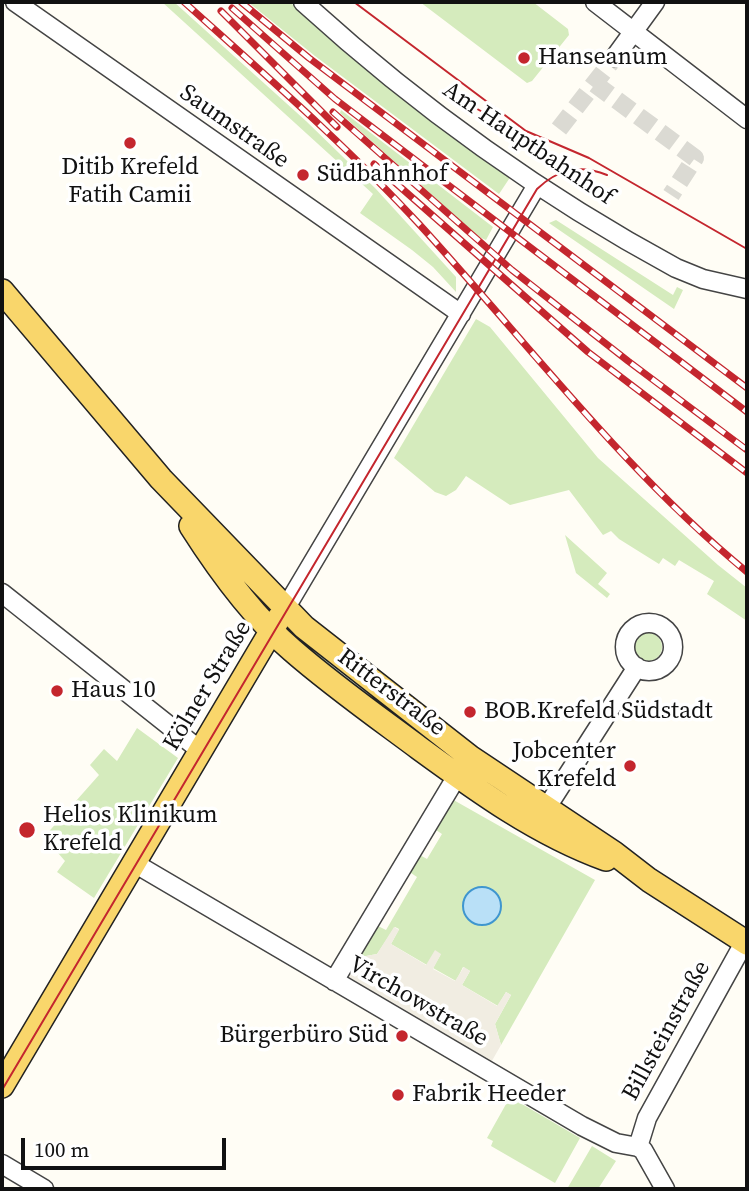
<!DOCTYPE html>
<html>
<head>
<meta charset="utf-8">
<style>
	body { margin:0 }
	#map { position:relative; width:749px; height:1191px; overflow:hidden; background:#fffdf5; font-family:"Source Serif 4",serif }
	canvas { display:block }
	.frame { position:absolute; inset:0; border:4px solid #111; pointer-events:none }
	.scale { position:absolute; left:21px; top:1138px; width:205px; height:32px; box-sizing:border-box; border:4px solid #111; border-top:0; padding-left:9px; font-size:21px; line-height:24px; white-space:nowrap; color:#111; -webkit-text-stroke:5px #fff; paint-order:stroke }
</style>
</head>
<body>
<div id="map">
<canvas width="749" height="1191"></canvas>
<div class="frame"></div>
<div class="scale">100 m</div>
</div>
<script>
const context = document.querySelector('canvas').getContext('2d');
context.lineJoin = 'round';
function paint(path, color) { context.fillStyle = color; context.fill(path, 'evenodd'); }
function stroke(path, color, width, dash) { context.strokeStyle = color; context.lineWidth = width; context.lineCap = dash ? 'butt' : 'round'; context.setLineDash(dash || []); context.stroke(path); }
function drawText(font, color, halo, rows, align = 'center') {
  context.font = font + ' "Source Serif 4",serif'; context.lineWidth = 7; context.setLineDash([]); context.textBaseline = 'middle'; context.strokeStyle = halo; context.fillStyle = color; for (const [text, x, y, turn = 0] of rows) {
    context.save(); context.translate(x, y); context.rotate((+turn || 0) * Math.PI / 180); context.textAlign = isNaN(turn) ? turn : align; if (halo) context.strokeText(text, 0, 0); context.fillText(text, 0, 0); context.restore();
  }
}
paint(new Path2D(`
	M162,2h12l132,119 70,68 80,88v15l-23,-25 -21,-17 -52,-37 13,-19z
	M248,2h42c67,67 145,119 223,171l-14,21 -184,-138z
	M420,2h113l35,27 1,6 -37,46 -5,2z
	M341,110l152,117 -7,13 -7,-3 -139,-124z
	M556,220l117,75 4,-8 6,3 -9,19 -125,-86z
	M476,319l14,8 108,131 120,107 29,23v33l-40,-27 7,-13 -35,-21 -4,6 -12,-8 -4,6 -40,-25 -8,-8 -8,4 -34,-45 -59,15 -44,-29 -10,14 -10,6 -11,-4 -41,-34z
	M565,535l42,38 -9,11 12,10 -3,4 -31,-25z
	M634 647a14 14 0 1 1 28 0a14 14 0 1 1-28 0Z
	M300,640l83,66 41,25 82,58 -3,5 -206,-149z
	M137,728l41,30 -84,140 -37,-26 8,-11 -21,-24 55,-62 -9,-10 14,-16 13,12z
	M450,798l145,82 -94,165 -6,-21 16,-29 -5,-3 -8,14 -36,-21 8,-14 -7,-4 -7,14 -23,-13 8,-14 -14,11 -36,-21 8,-15 -4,-2 -18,27 -22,4 21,-33 10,5 31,-53 -9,-6 10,-17 9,5 15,-25 -9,-6z
	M510,1097l70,41 -25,45 -64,-37 2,-5 -6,-3z
	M592,1146l24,15 -18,28h-31z`), '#d5ebbd');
paint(new Path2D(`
	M394,927l5,3 -8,14 35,21 9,-15 6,4 -8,15 22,12 9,-14 6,4 -8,14 35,21 9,-14 5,3 -16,29 6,21 -12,21 -148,-85 14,-23 22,-4z`), '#f1ede2');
const water = new Path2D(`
	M463 906a19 19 0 1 1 38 0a19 19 0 1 1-38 0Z`);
paint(water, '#b9e0f7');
stroke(water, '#3f96cf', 2);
stroke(new Path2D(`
	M595,84l100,74 -24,37
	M559,129l56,-72`), '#dbdad3', 18, [18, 9]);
const minor = new Path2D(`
	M15,2l446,312
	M303,2c113,103 238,193 373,266l27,11 44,10
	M595,2l152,117
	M615,57l40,-55
	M2,593l199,158
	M285,609l252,-424
	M625 647a24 24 0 1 1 48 0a24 24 0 1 1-48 0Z
	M540,818l97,-151
	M134,863l448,263 34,17 22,4 5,3 22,39
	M334,981l123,-205
	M638,1147l9,-29 98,-177
	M2,1164l42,25`);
const major = new Path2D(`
	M2,291l159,188 143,148 166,130 144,96 35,27 98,63
	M191,526c28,44 61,90 101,124 40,35 84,66 127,98 59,43 118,86 187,111
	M2,1086l277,-468`);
stroke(minor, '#444', 21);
stroke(major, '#222', 26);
stroke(minor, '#fff', 18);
stroke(major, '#f9d66b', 23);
stroke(new Path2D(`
	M354,2l172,129 63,27 158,91
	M447,92l48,27
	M2,1090l535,-901c21,-20 43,-25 70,-14`), '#c4262e', 2);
const rail = new Path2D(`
	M184,2c80,72 162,143 235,222 107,117 205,247 328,348
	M241,2l68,56 438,330
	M232,8l103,91 412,313
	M221,11l116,116
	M333,112l179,158 116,91 119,89
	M374,164l214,188 159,121`);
stroke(rail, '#c4262e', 7);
stroke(rail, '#fff', 4.5, [13]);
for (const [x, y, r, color] of [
	[524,58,7,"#c4262e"],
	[130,143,7,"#c4262e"],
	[303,175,7,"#c4262e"],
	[57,691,7,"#c4262e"],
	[470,712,7,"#c4262e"],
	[630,766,7,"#c4262e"],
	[27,830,9,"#c4262e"],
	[402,1036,7,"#c4262e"],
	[398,1095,7,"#c4262e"]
]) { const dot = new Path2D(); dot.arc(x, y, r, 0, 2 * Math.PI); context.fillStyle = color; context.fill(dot); stroke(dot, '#fff', 2.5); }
drawText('24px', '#111', '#fff', [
	["Hanseanum",538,58],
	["Ditib Krefeld",130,168,"center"],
	["Fatih Camii",130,196,"center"],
	["Südbahnhof",317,175],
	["Haus 10",71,691],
	["BOB.Krefeld Südstadt",484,712],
	["Jobcenter",616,752,"right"],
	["Krefeld",616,780,"right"],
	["Helios Klinikum",43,816],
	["Krefeld",43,844],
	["Bürgerbüro Süd",388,1036,"right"],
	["Fabrik Heeder",412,1095]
], 'left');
drawText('24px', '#111', '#fff', [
	["Saumstraße",234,127,35],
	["Am Hauptbahnhof",528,144,34],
	["Kölner Straße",208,686,-59],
	["Ritterstraße",391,693,37],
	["Virchowstraße",418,1002,30],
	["Billsteinstraße",667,1031,-61]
]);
</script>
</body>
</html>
